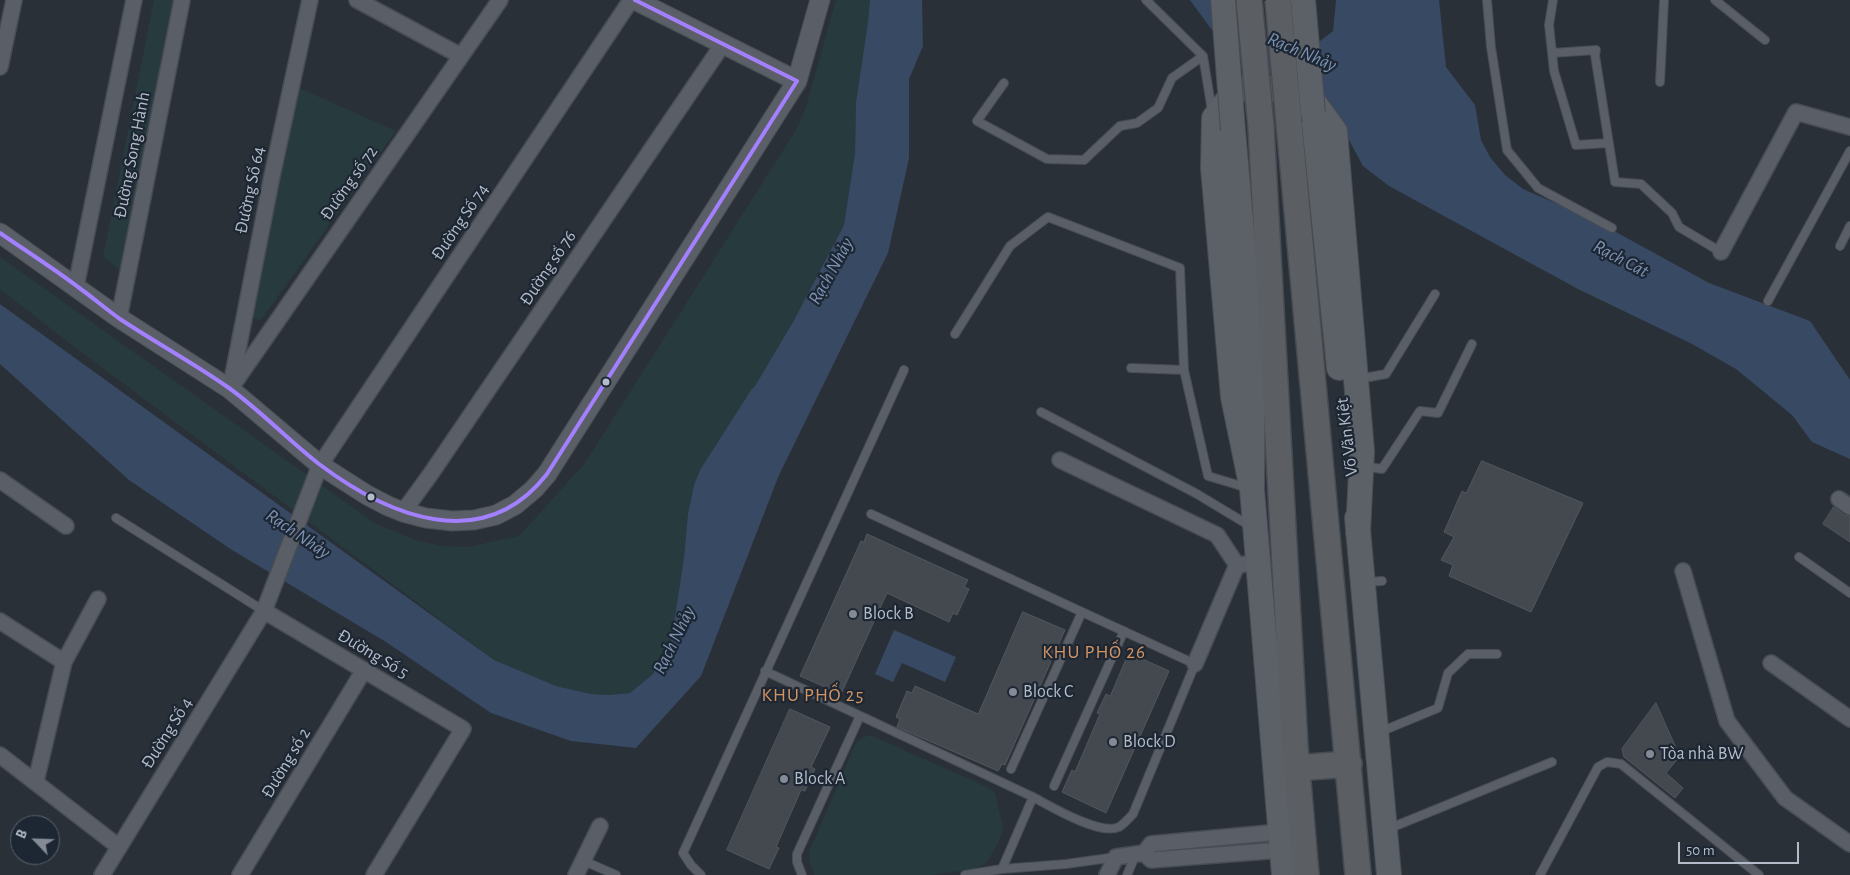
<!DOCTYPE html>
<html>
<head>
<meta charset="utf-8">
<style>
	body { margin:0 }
	#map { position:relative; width:1850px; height:875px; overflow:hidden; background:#2a3038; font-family:"Alegreya Sans",sans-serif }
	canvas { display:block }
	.north { position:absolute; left:10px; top:815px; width:50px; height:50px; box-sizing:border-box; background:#1d2633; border:1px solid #59626f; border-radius:50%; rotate:294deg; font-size:14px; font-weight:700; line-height:20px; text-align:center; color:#b4bcc9 }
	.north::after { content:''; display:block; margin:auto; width:18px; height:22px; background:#848b96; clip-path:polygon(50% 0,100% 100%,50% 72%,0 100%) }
	.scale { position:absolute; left:1678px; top:842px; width:121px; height:22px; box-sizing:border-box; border:2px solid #b4bcc9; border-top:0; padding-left:6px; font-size:15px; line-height:18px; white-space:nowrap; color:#b4bcc9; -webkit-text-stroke:4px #1d2633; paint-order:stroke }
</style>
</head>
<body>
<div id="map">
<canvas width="1850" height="875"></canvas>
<div class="north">B</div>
<div class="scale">50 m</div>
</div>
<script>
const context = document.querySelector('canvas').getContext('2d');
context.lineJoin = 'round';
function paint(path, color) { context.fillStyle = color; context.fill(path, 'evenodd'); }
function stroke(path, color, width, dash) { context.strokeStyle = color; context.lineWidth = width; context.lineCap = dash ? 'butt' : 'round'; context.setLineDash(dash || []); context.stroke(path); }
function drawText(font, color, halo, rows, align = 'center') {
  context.font = font + ' "Alegreya Sans",sans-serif'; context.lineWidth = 4.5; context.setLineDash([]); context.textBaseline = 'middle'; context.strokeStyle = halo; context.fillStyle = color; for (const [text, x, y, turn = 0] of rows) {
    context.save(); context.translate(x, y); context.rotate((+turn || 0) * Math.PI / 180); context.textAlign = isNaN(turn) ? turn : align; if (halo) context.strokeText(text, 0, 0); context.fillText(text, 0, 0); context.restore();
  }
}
paint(new Path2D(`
	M154,0h20l-54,270 -17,-13z
	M836,0h34l-2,22 -12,80 -1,51 -11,72 -51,97 -38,64 -4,4 -51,80 -6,15 -6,28 -4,45 -13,84 -18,32 -23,19 -22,2 -17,-1 -35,-8 -62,-26 -422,-315 -72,-56v-32l376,267 42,17 25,5 25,1 51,-11 66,-73 211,-333 10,-23z
	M299,88l97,43 -135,189 -11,-3z
	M870,735l119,53 6,5 8,35 -5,15 -11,19 -11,7 -45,6h-117l-4,-11 -1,-12 47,-109 6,-5z`), '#273a3e');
paint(new Path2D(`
	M870,0h52l1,46 -14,33v79l-21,95 -109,222 -78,201 -65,72 -65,-7 -80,-28 -105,-71 -154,-92 -103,-70 -129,-116v-60l494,356 62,26 35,8 17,1 22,-2 23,-19 18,-32 13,-84 4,-45 6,-28 6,-15 51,-80 4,-4 38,-64 51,-97 11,-72 1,-51 12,-80z
	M1190,0h43c12,21 42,59 71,50 10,-3 21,-13 29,-19l3,-31h103l7,67 29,38 6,35 9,17 15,18 18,14 71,31 115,63 101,38 40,59v79l-38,-17 -20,-27 -56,-46 -44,-25 -114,-55 -189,-103 -26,-20 -26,-48 -24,-26 -69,-30 -21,-17z
	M894,630l62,27 -11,25 -43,-19 -9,19 -18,-8z`), '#384963');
const building = new Path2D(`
	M1482,461l101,42 -52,109 -82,-36 4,-11 -12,-5 13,-23 -10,-5 18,-41 4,2z
	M1834,507l10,8 6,1v26l-27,-18z
	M867,534l101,46 -4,7 5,2 -12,26 -4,-2 -4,9 -62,-29 -46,101 -41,-18 61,-135 3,1z
	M1023,612l42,18 -60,135 -3,-1 -4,7 -101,-44 3,-8 -4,-2 11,-26 5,2 3,-7 63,28z
	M1129,653l40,18 -63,142 -44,-21 10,-22 3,2 25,-58 -3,-1 9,-19 4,2z
	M1656,703l20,45 -3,4 6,5 -13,16 17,15 -8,10 -51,-41 -2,-8z
	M790,709l40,18 -19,40 4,2 -10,22 -4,-1 -25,57 3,1 -10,21 -42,-19z`);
paint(building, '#444950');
stroke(building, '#52575f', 1);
const service = new Path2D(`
	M1146,0l57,56
	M1487,0l4,47 16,103 31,38 74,40
	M1553,0l-4,25 5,46 22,74 32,-2
	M1715,0l50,40
	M1552,53l44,-3 -1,5 20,127 26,2 31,29 7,14 42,25
	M1660,82l4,-82
	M1004,83l-27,38 70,38 37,1 36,-34 17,-3 21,-15 14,-30 31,-22 9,55
	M1840,246l10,-20
	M1768,301l82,-150
	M955,334l55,-88 38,-29 132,51 4,102
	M1131,368l53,2 24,106 40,12
	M1358,379l28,-5 49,-80
	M1041,412l156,82 53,32
	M1363,466l19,3 38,-58 18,2 34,-69
	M871,514l211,98
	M116,518l148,93
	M1799,557l51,36
	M1365,582l17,-1
	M765,671l268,126c17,9 67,39 86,30 5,-3 10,-9 14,-13l62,-150 -113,-52 -71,157
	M1380,732l58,-24 10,-35 20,-19h29
	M1054,786l70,-155
	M1388,829l164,-67
	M584,861l32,14
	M1002,869l31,-72
	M701,875l-10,-10 -8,-12 221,-483
	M802,875l-5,-13v-8l63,-138
	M965,875l37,-6 64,-5 50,-7
	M1127,875l9,-21
	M1540,875l58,-108 9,-5 14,2 138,111`);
const minor = new Path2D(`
	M357,0l104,56
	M0,67l14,-67
	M1721,252l75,-140 54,15
	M76,286l58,-286
	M119,318l63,-318
	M232,380l40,-204 38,-176
	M230,389l270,-389
	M1060,460l157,75 20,30
	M0,480l66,46
	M1839,499l11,8
	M403,512l27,-37 293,-431
	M1683,571l44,150 58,77 65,46
	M264,611l199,118 -89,146
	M0,621l64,41
	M1771,663l79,56
	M1195,664l42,-99 10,-1
	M0,755l119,92
	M36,781l28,-119 34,-63
	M1280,832l-129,12 -7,9 7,7 130,-10
	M102,875l162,-264 56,-146 311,-465
	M240,875l124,-205
	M576,875l24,-49
	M1107,875l9,-18 28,-4`);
const tertiary = new Path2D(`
	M635,0l162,81
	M0,233l119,85 111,71 90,76 47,30 21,11 15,6 23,6 26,3 22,-1 22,-5 19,-10 19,-16 13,-15 250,-393 23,-81`);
const primary = new Path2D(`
	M1313,113l26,255
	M1233,130l20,224 -1,135 32,386
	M1252,489l-19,-92 -20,-229 1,-50 19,-25 16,-7 47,6 17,9 22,30 27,320 -4,82
	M1357,518l32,357`);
const trunk = new Path2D(`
	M1289,123l69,752
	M1261,127l34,620 11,128
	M1296,768l53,-4`);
stroke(service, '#484c53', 10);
stroke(minor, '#484c53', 18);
stroke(tertiary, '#484c53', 21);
stroke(primary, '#484c55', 26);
stroke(trunk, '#474c53', 28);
stroke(service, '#5a5e66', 8);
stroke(minor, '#5a5e66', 15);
stroke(tertiary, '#5a5e66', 19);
stroke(primary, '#5c6168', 24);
stroke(trunk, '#5b5f64', 25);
const primaryBridge = new Path2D(`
	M1223,0l10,130
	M1303,0l10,113`);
const trunkBridge = new Path2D(`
	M1249,0l12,127
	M1278,0l11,123`);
stroke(primaryBridge, '#484c55', 26, []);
stroke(trunkBridge, '#474c53', 28, []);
stroke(primaryBridge, '#5c6168', 24);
stroke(trunkBridge, '#5b5f64', 25);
stroke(new Path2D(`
	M635,0l162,81
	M0,233c26,18 53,35 78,54 14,10 28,22 42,32 36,24 74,44 109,69 32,23 59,52 90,76 69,52 164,92 228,10l250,-393`), '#a380ff', 4);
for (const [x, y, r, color] of [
	[606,382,4.5,"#b4bcc9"],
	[371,497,4.5,"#b4bcc9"],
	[853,614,5,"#848b96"],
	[1013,692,5,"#848b96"],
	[1113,742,5,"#848b96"],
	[1650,754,5,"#848b96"],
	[784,779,5,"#848b96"]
]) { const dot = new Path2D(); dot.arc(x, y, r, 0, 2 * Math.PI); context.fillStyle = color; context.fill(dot); stroke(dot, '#1d2633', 2); }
drawText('18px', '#b4bcc9', '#1d2633', [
	["Đường Song Hành",132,155,-79],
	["Đường số 72",349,183,-55],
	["Đường Số 64",250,190,-78],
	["Đường Số 74",460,222,-56],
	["Đường số 76",548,268,-56],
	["Võ Văn Kiệt",1347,437,-97],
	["Đường Số 5",373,654,31],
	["Đường Số 4",167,733,-58],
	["Đường số 2",286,763,-59]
]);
drawText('18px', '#b4bcc9', '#1d2633', [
	["Block B",863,614],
	["Block C",1023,692],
	["Block D",1123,742],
	["Tòa nhà BW",1660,754],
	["Block A",794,779]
], 'left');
drawText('italic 19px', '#7c92b1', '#1d2633', [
	["Rạch Nhảy",1302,52,23],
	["Rạch Cát",1621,259,28],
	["Rạch Nhảy",831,271,-61],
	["Rạch Nhảy",298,534,34],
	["Rạch Nhảy",674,640,-64]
]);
context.letterSpacing = '1px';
drawText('19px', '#d59563', '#1d2633', [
	["KHU PHỐ 26",1094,652],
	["KHU PHỐ 25",813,695]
]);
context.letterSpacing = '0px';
</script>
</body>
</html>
